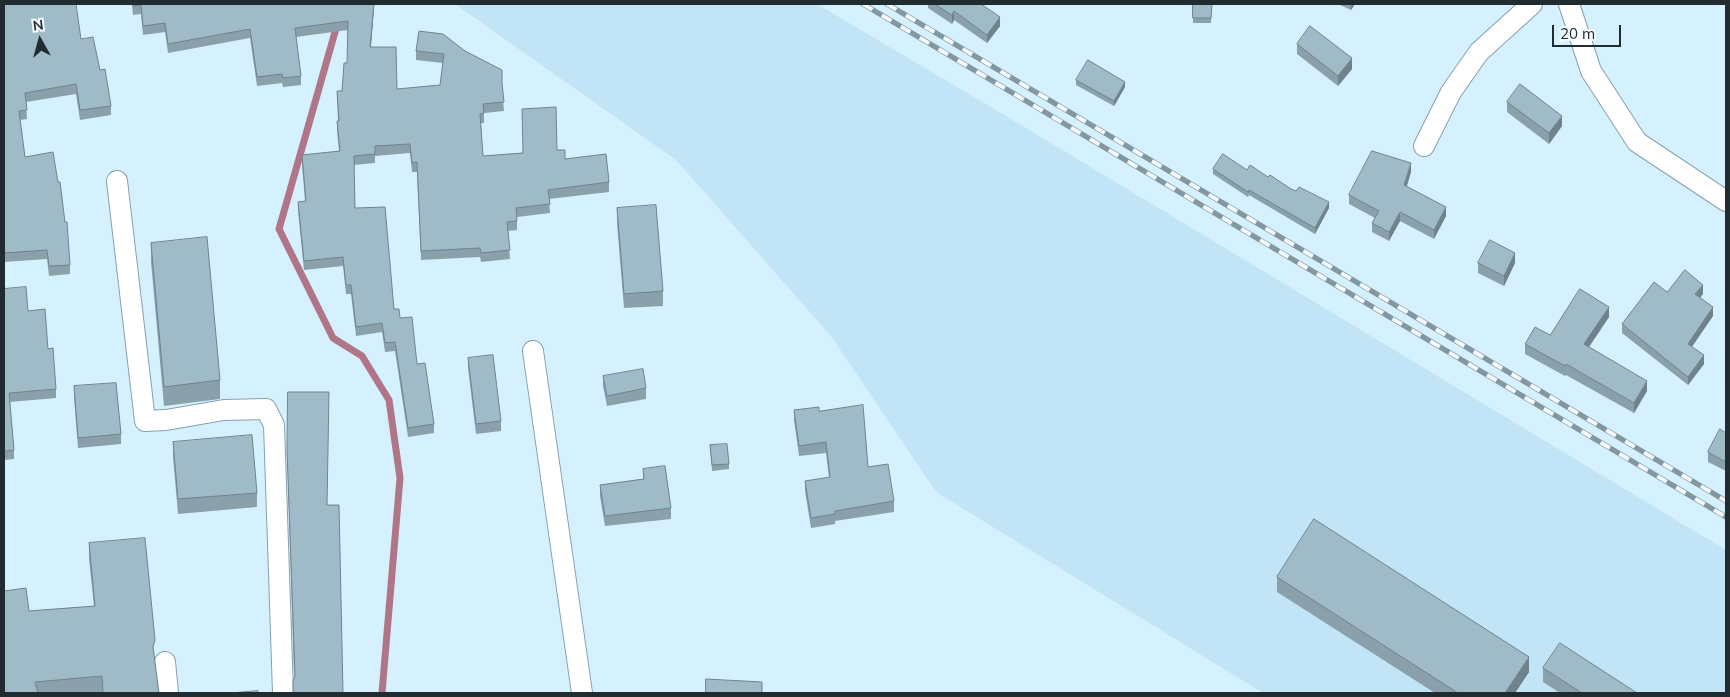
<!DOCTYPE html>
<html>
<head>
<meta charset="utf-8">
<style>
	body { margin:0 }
	#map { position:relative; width:1730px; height:697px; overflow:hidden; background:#d5f1ff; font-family:Mulish,sans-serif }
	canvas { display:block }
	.frame { position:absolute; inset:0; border:5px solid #212c31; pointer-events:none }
	.north { position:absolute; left:15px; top:15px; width:50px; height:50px; -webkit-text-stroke:4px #f4fafd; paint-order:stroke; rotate:353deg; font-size:14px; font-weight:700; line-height:20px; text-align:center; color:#212c31 }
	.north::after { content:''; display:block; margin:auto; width:18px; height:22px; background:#212c31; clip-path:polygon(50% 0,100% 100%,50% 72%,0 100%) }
	.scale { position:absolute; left:1552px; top:25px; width:69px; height:22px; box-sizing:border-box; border:2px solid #212c31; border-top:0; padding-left:6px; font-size:15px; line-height:18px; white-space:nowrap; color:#212c31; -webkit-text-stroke:4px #f4fafd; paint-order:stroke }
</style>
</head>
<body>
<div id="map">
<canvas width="1730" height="697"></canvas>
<div class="frame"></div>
<div class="north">N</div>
<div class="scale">20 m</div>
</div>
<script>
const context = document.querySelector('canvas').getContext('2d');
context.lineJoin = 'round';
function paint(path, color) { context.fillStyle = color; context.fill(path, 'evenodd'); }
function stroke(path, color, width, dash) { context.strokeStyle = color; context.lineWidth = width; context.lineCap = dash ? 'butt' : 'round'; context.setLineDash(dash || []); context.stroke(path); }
paint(new Path2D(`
	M455,4h362l184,109 725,437v143h-463l-327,-201 -105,-156 -155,-176z`), '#c1e5f7');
stroke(new Path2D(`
	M337,25l-58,204 54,109 29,18 27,44 11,78 -18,215`), '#b07688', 7);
const street = new Path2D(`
	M1569,4l22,67 46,71 89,59
	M1424,146l27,-54 28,-40 53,-48
	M117,181l28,240 21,-1 58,-10 42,-1 8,16 9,268
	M533,351l49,342
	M165,662l3,31`);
stroke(street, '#86a1ad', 22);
stroke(street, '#fff', 20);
const rail = new Path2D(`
	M863,4l863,513
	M887,4l839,497`);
stroke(rail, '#8397a1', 5.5);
stroke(rail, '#f4fafd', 4, [11]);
paint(new Path2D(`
	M4,4l77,35 19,31 11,36v9l-31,5 -4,-26 -50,8 1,17 -7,1 5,37 45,108v9l-21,2 -2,-17 -43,3z
	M132,4h242l-3,43 26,42 43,-4 3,-22 -27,-3v-9l3,-20 83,56 2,24 -20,2v10h-3l2,33 74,-6 8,9 44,23v10l-60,7 1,14 -33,4v13l-9,1 2,28 -29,3 -1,-5 -59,3 -4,-88h-5l-2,-19 -35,3v7l-21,2 1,43 39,101 6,9 17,46 17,60v9l-26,4 -13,-86 -10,1 -3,-20 -26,4 -5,-42h-5l-3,-28 -39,4 -6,-59v-9l7,-1 -3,-37v-9l37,-4 -2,-21v-9h1l-1,-30h5l5,-28 1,-33 -52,7 5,39v9l-18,2 -1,-4 -25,3 -7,-48 -82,15 -3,-21 -22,3 -2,-21 -8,1z
	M928,4h53l19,22 -13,17 -33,-23 -2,4 -24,-16z
	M1193,4h19l-1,19h-18z
	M1338,4h17l-4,6z
	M1297,44l55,25 -14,17 -41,-32z
	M1076,80l49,7 -11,19 -38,-21z
	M1507,102l55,24 -13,18 -42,-32z
	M1213,169l34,1 44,19 38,19 -14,26 -66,-39 -1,2 -35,-23z
	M1411,172l-4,14 39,30 -12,23 -34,-18 -11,20 -17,-9v-9l3,-5 -26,-14v-9z
	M617,208l46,83v15l-39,2 -7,-85z
	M151,243l69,137v19l-56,7 -13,-144z
	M1478,263h37l-11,23 -26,-13z
	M4,289l24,22 20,38 8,40v9l-46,4 4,48v9l-10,1z
	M1667,292l36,2 -3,4 13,18 -21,31 12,17 -16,21 -66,-52v-9z
	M1609,317l-20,30 58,44 -13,22 -68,-38 -1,1 -40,-22v-10l25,-9z
	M468,358l33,63v10l-25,3 -8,-66z
	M603,376l43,12v11l-39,7 -4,-20z
	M74,386l47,48v10l-43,4 -4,-51z
	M329,392l-35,284 -7,-226z
	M794,410l25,1 49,56 26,34v11l-59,9v3l-24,4 -6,-37v-10l24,-3 -3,-25 -27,3 -5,-36z
	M1726,433v38l-18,-9v-10z
	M173,442l84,51v14l-79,7 -5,-57z
	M710,445l19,19v5l-17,2z
	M643,469l28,39v11l-66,7 -5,-30v-11l43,-6z
	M89,543l65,114 5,36h-57v-1l-13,1h-85l25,-82 65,-5 -5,-47z
	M1277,577l252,95 -14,21h-80l-158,-101z
	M1543,668l94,25h-77l-17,-11z`), '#8aa1ac');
paint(new Path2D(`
	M374,4v5l-4,47v-9z
	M1352,4h3l-4,6v-5z
	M954,11v9l-2,4v-9z
	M1000,17v9l-13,17v-8z
	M1352,58v11l-14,17v-10z
	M1125,82v5l-11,19v-5z
	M1562,116v10l-13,18v-11z
	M1411,163v9l-7,22v-9z
	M1329,202v6l-14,26v-6z
	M1446,207v9l-12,23v-9z
	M1400,212v9l-11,20v-9z
	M1515,253v10l-11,23v-10z
	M1703,285v9l-8,9v-9z
	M1609,307v10l-25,37v-10z
	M1713,307v9l-25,36v-8z
	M1704,355v9l-16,21v-8z
	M1647,381v10l-13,22v-10z
	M1529,657v15l-14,21h-10z`), '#70838c');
const building = new Path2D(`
	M4,4h72l5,35 12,-2 7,33 5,-1 6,37 -31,4 -4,-26 -51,9 2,17 -8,1 6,46 28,-5 5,30h2l5,40h2l3,43 -21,1 -2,-16 -43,3z
	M133,4h241l-4,43h26l1,42 43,-4 4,-31 -28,-3 3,-20 24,3 22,17 37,19v13l2,19 -21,2 1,9 -4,1 3,42 40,-3 -1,-44 34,-2 1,43h8v9l41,-5 3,28 -61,8 2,14 -34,4 1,13 -10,1 3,28 -29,3 -1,-5 -59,3 -4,-89 -5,1 -2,-19 -35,2v8l-21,2 1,52 30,-1 9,102h5l1,9 12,-1 5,47 8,-1 9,61 -26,4 -13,-86 -10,1 -3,-20 -26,4 -5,-42h-5l-3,-28 -39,4 -6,-59 8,-1 -4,-46 38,-4 -3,-30h2l-2,-30h5l2,-28h3l1,-42 -53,7 6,48 -18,2 -1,-4 -25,3 -7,-48 -82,15 -3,-21 -22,3 -2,-21 -8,1z
	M935,4h46l19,13 -13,18 -33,-24 -2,4z
	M1193,4h19l-1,14h-18z
	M1310,26l42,32 -14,18 -41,-32z
	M1088,60l37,22 -11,19 -38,-21z
	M1520,84l42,32 -13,17 -42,-31z
	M1372,151l39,12 -7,22 42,22 -12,23 -34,-18 -11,20 -17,-9 7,-12 -30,-16z
	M1223,154l24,16 3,-5 18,12 2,-2 21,14 5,2 3,-4 30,15 -14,26 -66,-38 -1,2 -35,-23z
	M656,205l7,86 -39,3 -7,-86z
	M207,237l13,143 -56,7 -13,-144z
	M1490,240l25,13 -11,23 -26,-13z
	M1685,270l18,15 -8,9 18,13 -25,37 16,11 -16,22 -66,-53 32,-42 13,10z
	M26,287l2,24 17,-2 3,40 5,-1 3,41 -47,4 5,57 -10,1v-162z
	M1580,289l29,18 -25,37 63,37 -13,22 -68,-39 -1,2 -40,-22 10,-17 15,8z
	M493,355l8,66 -25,3 -8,-66z
	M643,369l3,19 -39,8 -4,-20z
	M116,383l5,51 -43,4 -4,-52z
	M288,392h41l-2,113h12l4,188h-50v-11l2,-7 -8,-225z
	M863,405l5,62 20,-3 6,37 -59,10v3l-24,4 -6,-37 25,-4 -4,-35 -27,4 -5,-36 25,-3v4z
	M1720,429l6,4v29l-18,-10z
	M252,435l5,58 -79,6 -5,-57z
	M727,444l2,20 -17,1 -2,-20z
	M665,466l6,42 -66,8 -5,-31 44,-6 -1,-10z
	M1314,519l215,138 -24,36h-47l-181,-116z
	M145,538l10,102 -2,7 6,46h-56l-1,-17 -67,6 3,11h-34v-102l22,-3 3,23 66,-5 -6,-63z
	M1560,643l77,50h-55l-39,-25z
	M706,679l56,3v11h-56z
	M258,691v2h-27z`);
paint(building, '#a0bbc8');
stroke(building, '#70838c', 1);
</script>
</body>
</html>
